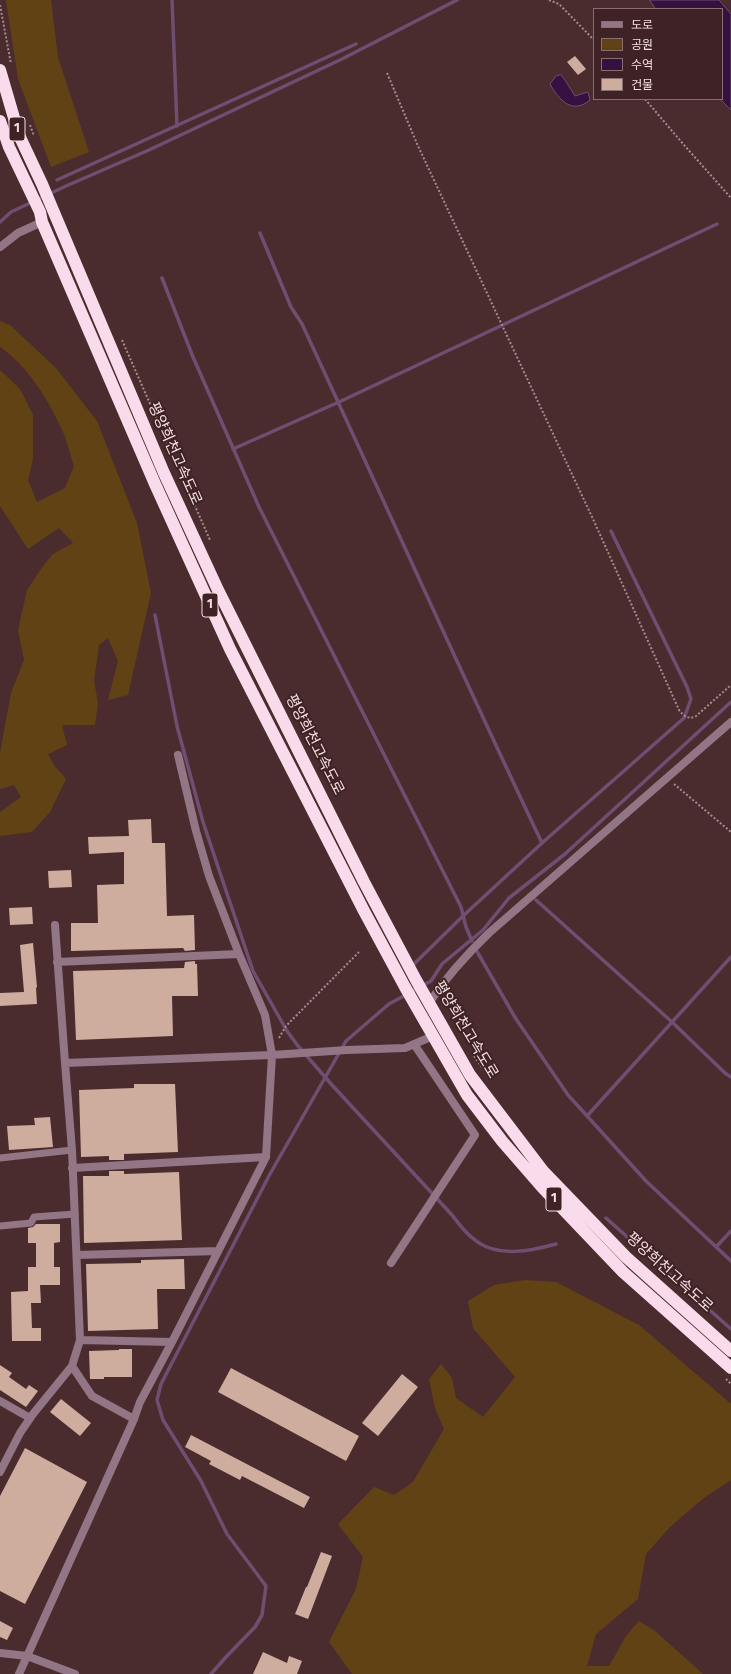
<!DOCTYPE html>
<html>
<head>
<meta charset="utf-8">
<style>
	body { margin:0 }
	#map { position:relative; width:731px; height:1674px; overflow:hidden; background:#4a2c2f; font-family:"Titillium Web","Noto Sans KR",sans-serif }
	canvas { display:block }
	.legend { position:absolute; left:593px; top:8px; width:130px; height:92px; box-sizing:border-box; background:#3f2225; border:1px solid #876e70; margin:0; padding:5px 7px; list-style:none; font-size:12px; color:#f4e0e1 }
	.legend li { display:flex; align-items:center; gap:8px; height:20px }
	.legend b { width:20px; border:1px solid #876e70 }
</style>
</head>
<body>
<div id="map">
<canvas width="731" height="1674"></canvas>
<ul class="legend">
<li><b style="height:5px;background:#927685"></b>도로</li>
<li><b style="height:11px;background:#614215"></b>공원</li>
<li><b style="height:11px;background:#341141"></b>수역</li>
<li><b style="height:11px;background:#ceac9e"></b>건물</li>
</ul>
</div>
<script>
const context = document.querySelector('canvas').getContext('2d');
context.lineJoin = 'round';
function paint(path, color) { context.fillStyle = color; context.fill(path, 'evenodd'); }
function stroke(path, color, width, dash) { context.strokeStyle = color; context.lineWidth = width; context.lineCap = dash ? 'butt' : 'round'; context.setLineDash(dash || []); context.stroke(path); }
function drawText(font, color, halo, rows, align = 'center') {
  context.font = font + ' "Titillium Web","Noto Sans KR",sans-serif'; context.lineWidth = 4; context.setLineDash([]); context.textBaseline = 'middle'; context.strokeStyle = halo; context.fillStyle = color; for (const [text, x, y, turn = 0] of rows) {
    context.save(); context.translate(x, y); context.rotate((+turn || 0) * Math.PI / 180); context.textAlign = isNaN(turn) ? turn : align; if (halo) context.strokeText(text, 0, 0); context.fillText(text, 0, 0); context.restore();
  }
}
paint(new Path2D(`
	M6,0h45l7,57 31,95 -38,15 -33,-88z
	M0,321l10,4 46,43 41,53 40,102 14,70 -23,102 -20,5 10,-39 -10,-23 -9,7 -5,36 4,22 -3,22h-33l5,20 -19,9 6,11 12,14 -16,33 -18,20 -32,4v-24l21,-15 -7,-12 -14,4v-36l11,-60 13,-33 -6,-30 9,-40 16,-24 10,-12 20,-11 -14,-15 -31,21 -28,-43v-136l20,19 13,26v44l-5,21 9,22 28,-14 9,-22c-4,-12 -7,-26 -13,-38 -13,-29 -34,-63 -61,-81z
	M525,1280l31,2 83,43 92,79v76l-26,17 -35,30 -24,27 -8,45 -42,35 -9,32h22l17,-30 13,-15 16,10 48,43h-351l-23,-32 27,-53 7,-32 -25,-33 36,-37 20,8 19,-13 31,-53 -9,-21 -6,-29 12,-15 11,14 4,20 27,19 32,-40 -42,-49 -5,-27 26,-16z`), '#614215');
const water = new Path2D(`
	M650,0h69l12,14v96l-11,-11h2v-90h-66z
	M561,75c6,7 9,14 14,21l13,-4 2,8c-18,15 -31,0 -40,-16l6,-8z`);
paint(water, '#341141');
stroke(water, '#6e4f71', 1);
stroke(new Path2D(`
	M172,0l5,126
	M57,180l299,-136
	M0,222l11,-10 55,-26 83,-36 193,-91 115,-59
	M260,233l31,74 11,17c80,172 158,347 240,519
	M162,278l31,79 66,150 202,400 5,20 6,14
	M233,449l106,-47 378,-178
	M155,615l22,111 26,96 50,149 34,60 11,15 34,39 120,130c7,9 13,18 23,25 22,18 56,11 81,4
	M536,900l136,122 53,51 6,4
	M475,948l41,71 52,76 78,86 85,80
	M414,964l49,-48 79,-73 142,-125 7,-19 -4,-12 -76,-156
	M587,1116l144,-159
	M606,1218l125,111
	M716,1247l15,-16
	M211,1674l15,-17 29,-30 7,-12 4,-29 -39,-52 -26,-53 -38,-61 -6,-20 4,-16 109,-210 76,-133 43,-37 42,-23 11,-17 41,-34 26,-32 56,-44 166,-152`), '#6e4f71', 3.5);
paint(new Path2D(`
	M575,56l11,13 -8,6 -11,-13z
	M151,819l1,24h13l2,73 27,-1 1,35 -10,1 -2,-3 -112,3v-28h27l-1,-38 27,-1v-32l-35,2 -1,-17 41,-1 -1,-16z
	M71,870l1,17 -23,1 -1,-17z
	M32,907l1,17 -23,1 -1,-17z
	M33,943l4,44 -1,1 1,16 -37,2v-13l24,-1 -4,-47z
	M195,961v3h2l1,32h-26l1,40 -97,4 -3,-69 111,-3 1,-6z
	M134,1084h41l3,68 -54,2v6h-15v-4l-28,1 -2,-67 55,-2z
	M50,1117l3,30 -44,3 -2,-24 28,-1 -1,-7z
	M109,1171h15v3l55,-2 3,68 -98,3 -1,-67h26z
	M36,1224h24v18l-6,1v24h6v18h-20l1,18h-10l1,25h9v13h-29l-1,-49 17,-1v-24h8v-24h-8v-15l5,-1z
	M184,1259l1,30h-28l1,40 -70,2 -2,-67 55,-1v-3z
	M119,1349h13v28h-28v2h-14l-1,-28 30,-1z
	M0,1365l12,8 -3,4 17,12 3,-4 9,6 -12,16 -26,-17z
	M231,1368l128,68 -13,25 -128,-69z
	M402,1374l16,13 -40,49 -16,-13z
	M61,1399l30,24 -11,13 -30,-24z
	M191,1435l119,62 -6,11 -62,-32 -2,4 -31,-16 2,-3 -26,-14z
	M25,1448l62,34 -62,122 -25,-13v-95z
	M321,1552l11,4 -24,63 -13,-5 11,-27h1z
	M0,1621l13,7 -6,12 -7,-3z
	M263,1652l24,11 2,-7 13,5 -5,13h-44z`), '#ceac9e');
stroke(new Path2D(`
	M549,0l10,4 35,36
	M0,5l11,59
	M387,73l31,73 175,373 86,191c5,6 8,9 16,7l36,-32
	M645,99l39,46 47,53
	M30,125l4,11
	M122,340l88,200
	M674,784l57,48
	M279,1038l7,-12 73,-74
	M474,1056l17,24
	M726,1379l5,5`), '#a58c8e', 2, [2, 2]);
stroke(new Path2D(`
	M0,1158l72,-8
	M0,1226l31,-3 3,-6 41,-3`), '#927685', 7);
stroke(new Path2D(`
	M0,247l18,-14 24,-11
	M55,925l10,138
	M57,962l182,-8
	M429,1003c18,-27 36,-47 60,-70l242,-211
	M72,1168l194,-11
	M77,1255l141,-4
	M391,1263l84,-128 -61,-91
	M80,1340l92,2
	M0,1401l30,17
	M134,1419l-42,-23 -20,-30 8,-26 -8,-190 -7,-87 207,-8 -7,-40 -26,-61 -30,-78 -13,-45 -18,-76
	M0,1472l20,-39 13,-19 39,-48
	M0,1653l27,3 48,18
	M19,1674l115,-255 6,-17 32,-60 94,-185 6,-102 75,-5 58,-2 28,-12`), '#927685', 8);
stroke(new Path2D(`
	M0,70l19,65 23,49 122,289 54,117 146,292 52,98 54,95 73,96 83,86 105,94
	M0,121l9,26 31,65 2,10 113,262 75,165 134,262 41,76 62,108 35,46 40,46 81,85 108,96`), '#f8dceb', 12);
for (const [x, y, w] of [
	[17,129,16],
	[210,605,16],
	[554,1199,16]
]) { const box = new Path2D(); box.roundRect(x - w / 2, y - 12, w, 24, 3); context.fillStyle = '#3f2225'; context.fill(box); stroke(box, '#f4e0e1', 1); }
drawText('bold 14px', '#f4e0e1', null, [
	["1",17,129],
	["1",210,605],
	["1",554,1199]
]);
drawText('15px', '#f4e0e1', '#3f2225', [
	["평양희천고속도로",174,454,66],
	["평양희천고속도로",314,745,63],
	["평양희천고속도로",465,1030,59],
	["평양희천고속도로",669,1273,42]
]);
</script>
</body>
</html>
